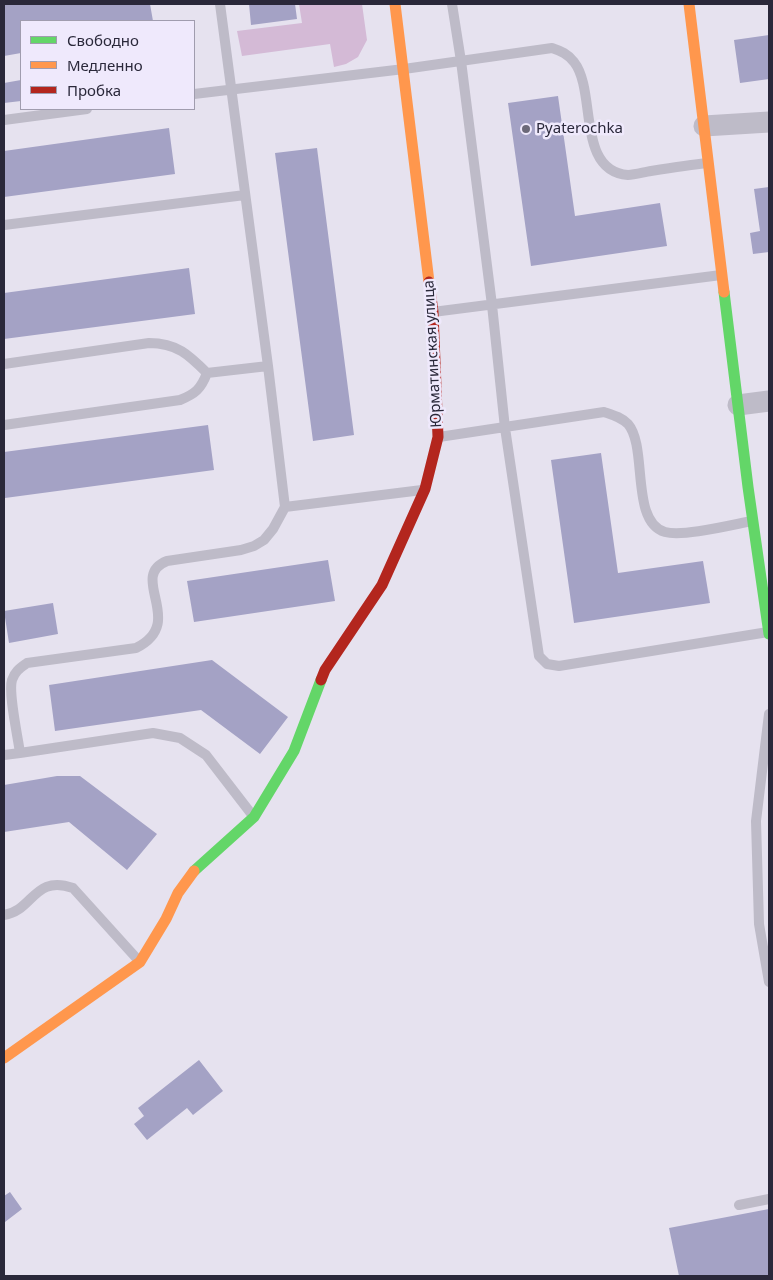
<!DOCTYPE html>
<html>
<head>
<meta charset="utf-8">
<style>
	body { margin:0 }
	#map { position:relative; width:773px; height:1280px; overflow:hidden; background:#e6e2ef; font-family:"Noto Sans",sans-serif }
	canvas { display:block }
	.frame { position:absolute; inset:0; border:5px solid #2a283a; pointer-events:none }
	.legend { position:absolute; left:20px; top:20px; width:175px; height:90px; box-sizing:border-box; background:#efe9fc; border:1px solid #a09cae; margin:0; padding:6px 9px; list-style:none; font-size:15px; color:#2a283a }
	.legend li { display:flex; align-items:center; gap:10px; height:25px }
	.legend b { width:25px; border:1px solid #a09cae }
</style>
</head>
<body>
<div id="map">
<canvas width="773" height="1280"></canvas>
<div class="frame"></div>
<ul class="legend">
<li><b style="height:6px;background:#63d668"></b>Свободно</li>
<li><b style="height:6px;background:#ff974d"></b>Медленно</li>
<li><b style="height:6px;background:#b3261e"></b>Пробка</li>
</ul>
</div>
<script>
const context = document.querySelector('canvas').getContext('2d');
context.lineJoin = 'round';
function paint(path, color) { context.fillStyle = color; context.fill(path, 'evenodd'); }
function stroke(path, color, width, dash) { context.strokeStyle = color; context.lineWidth = width; context.lineCap = dash ? 'butt' : 'round'; context.setLineDash(dash || []); context.stroke(path); }
function drawText(font, color, halo, rows, align = 'center') {
  context.font = font + ' "Noto Sans",sans-serif'; context.lineWidth = 5; context.setLineDash([]); context.textBaseline = 'middle'; context.strokeStyle = halo; context.fillStyle = color; for (const [text, x, y, turn = 0] of rows) {
    context.save(); context.translate(x, y); context.rotate((+turn || 0) * Math.PI / 180); context.textAlign = isNaN(turn) ? turn : align; if (halo) context.strokeText(text, 0, 0); context.fillText(text, 0, 0); context.restore();
  }
}
paint(new Path2D(`
	M299,4h63l5,36 -9,17 -12,7 -12,3 -4,-23 -88,12 -5,-25 65,-8z`), '#d4bad6');
paint(new Path2D(`
	M4,4h146l3,17h-132v32l-17,3z
	M249,4h46l2,15 -46,6z
	M769,35v44l-29,4 -6,-43z
	M21,80v21l-17,2v-20z
	M558,96l17,120 85,-13 7,43 -136,20 -23,-163z
	M169,128l6,46 -171,23v-46z
	M317,148l37,287 -41,6 -38,-288z
	M769,187v65l-16,2 -3,-21 10,-2 -6,-42z
	M189,268l6,46 -191,25v-46z
	M208,425l6,45 -209,28 -1,-46z
	M601,453l17,120 85,-12 7,42 -136,20 -23,-163z
	M328,560l7,41 -141,21 -7,-41z
	M53,603l5,31 -49,9 -5,-32z
	M212,660l76,57 -28,37 -59,-44 -146,21 -6,-46z
	M57,776h23l77,58 -30,36 -58,-48 -65,10v-47z
	M199,1060l24,31 -30,24 -6,-7 -40,32 -13,-16 10,-8 -6,-8z
	M10,1192l12,17 -17,13 -1,-3v-23z
	M769,1209v67h-90l-10,-48z`), '#a4a2c5');
stroke(new Path2D(`
	M220,4l48,362 17,141 -12,22 -9,11 -10,6 -13,4 -74,11c-40,16 21,61 -31,87l-109,15c-7,5 -12,8 -15,17 -4,13 6,57 8,73l133,-20 27,5 26,17 47,61
	M452,4l9,57 31,244 13,123 34,228 8,8 12,2 209,-34
	M194,94l210,-25 148,-21c9,3 16,6 22,14 23,29 2,109 54,113 7,0 16,-3 23,-4 19,-3 38,-6 57,-8
	M4,120l83,-11
	M4,225l241,-30
	M433,312l288,-37
	M4,364l145,-21c28,0 40,12 58,30 -6,16 -12,21 -27,27l-176,25
	M207,373l61,-7
	M439,437l165,-25c9,3 17,5 24,12 20,23 2,98 37,108 18,5 66,-7 87,-11
	M285,507l137,-17
	M769,714l-13,107 3,103 10,58
	M4,755l16,-2
	M4,915c29,-4 30,-41 69,-27l66,73
	M739,1205l30,-6`), '#bebbc8', 10);
stroke(new Path2D(`
	M704,126l65,-4
	M738,405l31,-4`), '#bebbc8', 21);
stroke(new Path2D(`
	M724,292l24,195 21,147
	M194,871l60,-54 40,-66 27,-71`), '#63d668', 11);
stroke(new Path2D(`
	M395,4l34,278
	M689,4l35,288
	M4,1058l136,-96 26,-43 12,-26 16,-22`), '#ff974d', 11);
stroke(new Path2D(`
	M321,680l4,-10 57,-85 43,-96 13,-52 -5,-125 -4,-30`), '#b3261e', 11);
for (const [x, y, r, color] of [
	[526,129,5,"#6c6979"]
]) { const dot = new Path2D(); dot.arc(x, y, r, 0, 2 * Math.PI); context.fillStyle = color; context.fill(dot); stroke(dot, '#efe9fc', 2); }
drawText('15px', '#2a283a', '#efe9fc', [
	["Pyaterochka",536,129]
], 'left');
drawText('15px', '#2a283a', '#efe9fc', [
	["Юрматинская улица",433,354,-93]
]);
</script>
</body>
</html>
